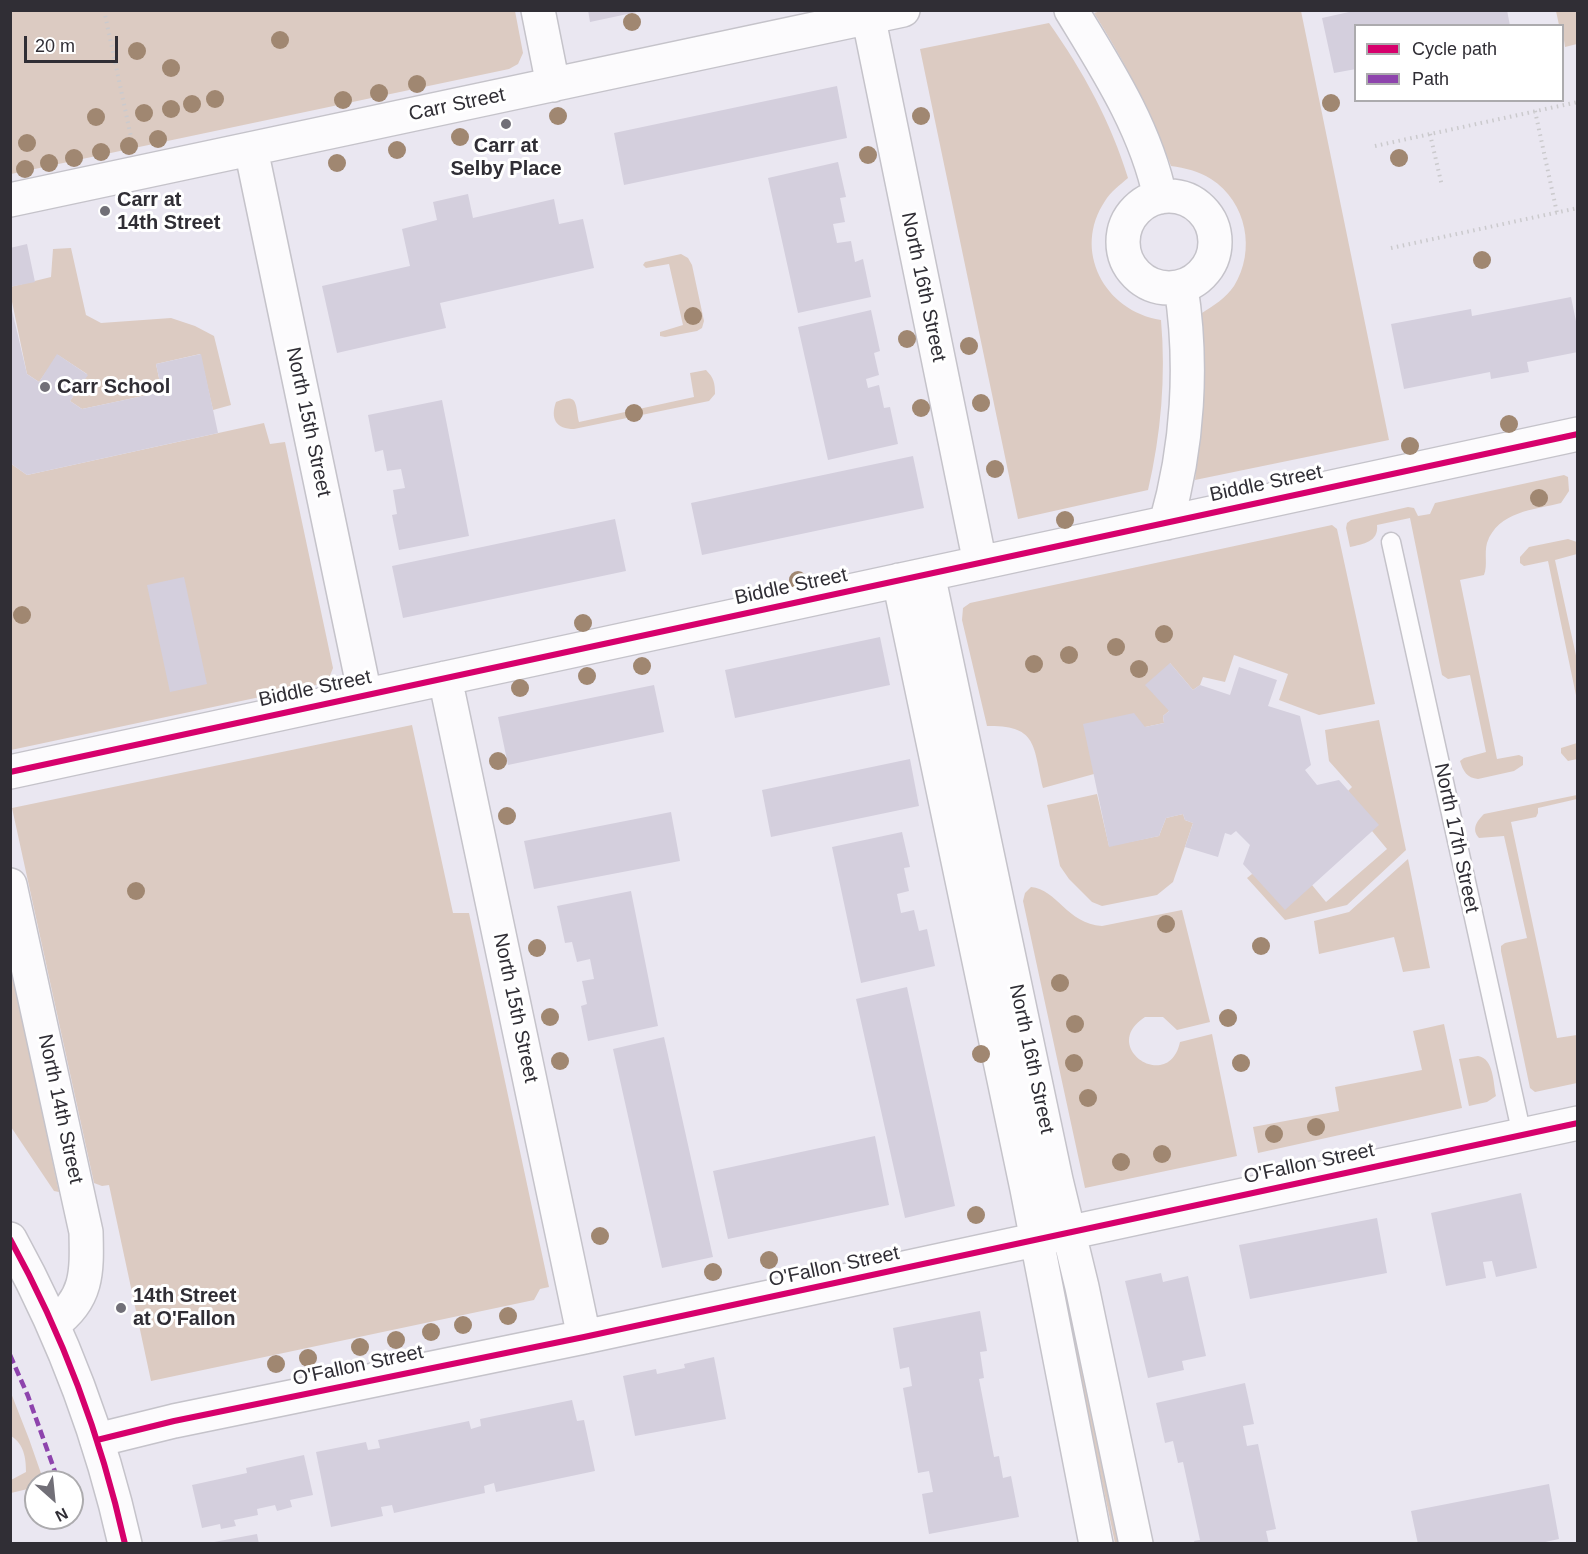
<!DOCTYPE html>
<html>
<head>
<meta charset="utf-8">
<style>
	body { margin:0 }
	#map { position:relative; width:1588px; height:1554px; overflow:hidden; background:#eae7f1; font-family:Arial,sans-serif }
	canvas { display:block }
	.frame { position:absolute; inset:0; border:12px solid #302e35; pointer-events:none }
	.legend { position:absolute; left:1354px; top:24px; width:210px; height:78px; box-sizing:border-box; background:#fff; border:2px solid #acabae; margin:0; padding:8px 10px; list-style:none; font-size:18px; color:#302e35 }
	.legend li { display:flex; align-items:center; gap:12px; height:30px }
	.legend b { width:30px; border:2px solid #acabae }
	.north { position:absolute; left:24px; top:1470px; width:60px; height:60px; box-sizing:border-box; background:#fff; border:2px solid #acabae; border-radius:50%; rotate:153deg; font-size:16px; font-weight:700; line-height:24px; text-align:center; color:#302e35 }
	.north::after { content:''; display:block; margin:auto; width:21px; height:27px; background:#716f77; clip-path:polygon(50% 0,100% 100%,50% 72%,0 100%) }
	.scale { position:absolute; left:24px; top:36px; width:94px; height:27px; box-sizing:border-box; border:3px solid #302e35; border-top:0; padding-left:8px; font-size:18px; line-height:21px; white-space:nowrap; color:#302e35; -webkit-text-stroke:4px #fff; paint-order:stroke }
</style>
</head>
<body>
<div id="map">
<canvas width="1588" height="1554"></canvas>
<div class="frame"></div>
<ul class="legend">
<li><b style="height:8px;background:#d6006c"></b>Cycle path</li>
<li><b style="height:8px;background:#8e44ad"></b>Path</li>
</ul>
<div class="north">N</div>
<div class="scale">20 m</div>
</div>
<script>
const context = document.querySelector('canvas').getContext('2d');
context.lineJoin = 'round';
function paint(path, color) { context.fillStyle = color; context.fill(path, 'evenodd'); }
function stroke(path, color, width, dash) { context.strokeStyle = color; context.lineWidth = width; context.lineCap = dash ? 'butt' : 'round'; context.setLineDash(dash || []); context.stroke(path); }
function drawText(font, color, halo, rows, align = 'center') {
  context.font = font + ' Arial,sans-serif'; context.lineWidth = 6; context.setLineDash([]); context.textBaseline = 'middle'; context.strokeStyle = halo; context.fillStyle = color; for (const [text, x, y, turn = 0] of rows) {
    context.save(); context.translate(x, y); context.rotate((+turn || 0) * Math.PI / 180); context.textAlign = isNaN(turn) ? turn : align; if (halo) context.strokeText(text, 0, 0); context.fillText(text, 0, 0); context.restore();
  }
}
paint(new Path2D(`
	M1104,10l197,1 88,429 -194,40 10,-98 -3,-69c11,-7 24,-15 32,-27 22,-35 13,-84 -23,-107 -12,-8 -26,-11 -40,-13 -22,-57 -45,-102 -77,-153z
	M10,11h505l8,42 -5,11 -9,5 -498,105z
	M1556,11h21v33l-12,3 -3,-21 -3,-1z
	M1049,23c34,48 62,99 79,155 -8,7 -17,13 -23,23 -33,49 -1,110 56,119 5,56 0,115 -13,170l-130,29 -98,-470z
	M71,248l15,67 15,8 70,-5 24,8 19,10 17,69 -18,5 -13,-56 -44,10 6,28 -80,17 -12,-8 17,-27 -29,-19 -19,27 -12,-8 -16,-77 -1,-10 41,-10 2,-28z
	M681,254l7,4 4,7 12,56 -2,7 -5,3 -32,6 -5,-1v-4l23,-7 -14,-61 -23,4 -3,-3 2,-3z
	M706,370c8,8 9,13 9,24l-6,7 -135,28c-18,0 -24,-10 -18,-27 23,-10 19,3 23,20l115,-25 -4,-24z
	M264,423l6,21 15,-2 48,226 -4,10 -8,6 -310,66 -1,-287 17,12z
	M1564,475l4,2 1,14 -8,12c-27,7 -63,8 -74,40 -3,11 1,22 -3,32l-24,5 37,179 22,-4 4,2v8l-9,6 -36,8c-11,-1 -15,-8 -18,-18l4,-3 22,-6 -16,-77 -22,4 -6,-4 -32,-157 -33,7c2,17 -14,19 -27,22l-4,-19 1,-5 4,-3 57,-13 6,1 4,8 12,-2 5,-11z
	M1332,525l5,4 38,175 -56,11 -40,-15 9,-26 -54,-19 -9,27 -22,-5 -3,8 -7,5 -23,-27 -1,48 -6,5 1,7 -19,4 -51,47 -51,14c-10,-42 -5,-63 -56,-62l-25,-106 1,-12 7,-5z
	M1568,539l9,3v12l-22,6 22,100v40l-29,-139 -24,5 -4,-3v-6l9,-10z
	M1379,720l27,130 -59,55 -62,15 -38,-42 5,-4 60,11 14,17 61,-53 -15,-18 -24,-40 4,-4 -23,-26 -4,-31z
	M412,725l41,188h16l80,374 -9,2 -6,11 -383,81 -42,-196 -7,1 -8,-3 -82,-375z
	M1577,743v16l-9,2 -7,-8v-5z
	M1097,794l12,52 50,-10 7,-18 17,-4 2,6 8,3 -20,59 -16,13 -55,11 -10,-4 -23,-23 -9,-13 -13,-61z
	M1577,795v4l-39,9v5l-2,4 -25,5 46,216 20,-3v48l-42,9 -5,-4 -29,-137v-5l4,-3 22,-5 -23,-102 -25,2c-8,-9 -2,-17 5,-24z
	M1408,859l22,109 -27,4 -9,-35 -75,17 -5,-33 35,-9z
	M1031,887c26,2 36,37 71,39l80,-16 28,112 -33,8 -14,-13h-18c-47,30 24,77 35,25l32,-8 25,122 -152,32 -62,-287 2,-8z
	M10,960l49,232 -5,-1 -43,-64z
	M1444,1024l18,84 -204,45 -5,-26 86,-16 -4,-24 87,-17 -9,-39z
	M1478,1056c16,3 15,26 18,40l-9,6 -18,4 -10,-47z
	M1082,1333l44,210h-11l-44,-208z
	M11,1393l18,46 15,43h-8v5l-25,6v-13l15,-8c0,-14 -2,-28 -15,-36z`), '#dccbc2');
paint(new Path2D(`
	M588,10h49v2l-47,10z
	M1358,10h149l3,16h-154v43l-22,4 -12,-55z
	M837,86l10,52 -223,47 -10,-52z
	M838,162l8,35 -6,1 5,24 -12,2 4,19 14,-2 4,21 8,-3 8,38 -73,16 -30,-135z
	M468,194l5,24 81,-19 5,25 24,-5 11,49 -154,35 6,25 -109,25 -15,-67 88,-20 -8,-37 35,-9 -4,-18z
	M27,244l8,38 -25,5v-39z
	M1571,297l7,34v21l-51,10 2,10 -38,7 -1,-7 -86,17 -13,-65 80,-15 1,7z
	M10,302l17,72 12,8 18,-28 31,21 -18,26 12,8 80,-17 -6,-28 45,-10 17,79 -191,42 -17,-12z
	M871,310l9,41 -6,2 5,22 -13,4 2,9 11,-3 5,23 6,-1 8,37 -70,16 -30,-133z
	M442,400l27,136 -70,14 -7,-35 5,-1 -4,-24 12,-2 -4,-19 -14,2 -4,-21 -8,2 -7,-37z
	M913,456l11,52 -222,47 -11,-52z
	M615,519l11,52 -223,47 -11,-52z
	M184,577l23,107 -37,8 -23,-107z
	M880,637l10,48 -155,33 -10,-48z
	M1170,663l23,27 7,-5 30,10 9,-28 38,13 -9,26 32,10 11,49 -6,5 12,15 22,-5 40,45 -94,85 -42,-46 7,-19 -14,-14 -5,4 -6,-2 -7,24 -33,-10 8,-24 -8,-3 -2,-6 -17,4 -7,18 -50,11 -26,-123 51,-11 11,14 19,-4 -1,-7 6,-5 -24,-26z
	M654,685l10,47 -156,33 -10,-48z
	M910,759l9,47 -148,31 -9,-47z
	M671,812l9,49 -146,28 -10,-48z
	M902,832l8,35 -6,1 5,23 -12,3 4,19 13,-3 5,21 8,-2 8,37 -74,17 -29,-136z
	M631,891l27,135 -70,15 -7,-35 6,-2 -5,-23 12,-2 -4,-20 -13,3 -5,-20 -7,1 -8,-37z
	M907,987l48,219 -50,12 -49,-219z
	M664,1037l49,220 -51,11 -49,-219z
	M875,1136l14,69 -161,34 -15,-68z
	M1521,1193l16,75 -41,9 -4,-16 -9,1 3,16 -40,8 -15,-73z
	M1377,1218l10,55 -137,26 -11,-54z
	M1161,1273l2,9 25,-6 18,80 -24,5 2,9 -36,8 -23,-97z
	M980,1311l7,40 -7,1 4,26 -5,1 15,78 5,-1 4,22 8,-2 8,41 -90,17 -7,-40 11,-2 -4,-21 -11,2 -15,-85 9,-2 -3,-19 -9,2 -7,-41z
	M714,1357l12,62 -91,17 -12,-60 33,-7 1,5 28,-6 -1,-4z
	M1245,1383l9,41 -11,2 4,20 11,-2 18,85 -10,2 3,13h-74l-1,-3 6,-1 -17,-78 -5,1 -5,-22 -8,2 -9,-40z
	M572,1400l5,21 7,-1 11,51 -99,21 -2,-9 -10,3 1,7 -91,20 -2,-8 -11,2 2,9 -52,11 -15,-75 50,-10 2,8 12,-2 -2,-8 91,-19 2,8 10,-3 -1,-7z
	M304,1455l9,40 -23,5 2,7 -15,4 -2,-6 -18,4 1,6 -24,5 2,6 -15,3 -1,-5 -18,4 -10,-43 55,-12 -1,-5z
	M1549,1484l10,55 -23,5h-118l-7,-33z
	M257,1534l2,10h-45v-2z`), '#d4cfdd');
const service = new Path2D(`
	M1391,542l131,593`);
const minor = new Path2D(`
	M538,10l15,75
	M867,10l113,553
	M1071,10c36,59 75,119 89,187
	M251,149l114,546
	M1123 242a46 46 0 1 1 92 0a46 46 0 1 1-92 0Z
	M10,200l893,-190
	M1166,523c22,-76 27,-159 15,-236
	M928,574l128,606 26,107 54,257
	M899,580l128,609 69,355
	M445,678l139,659
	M10,772l1568,-338
	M10,885l76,347c1,40 2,67 -33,92
	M97,1440l77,-19 410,-84 994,-214`);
const secondary = new Path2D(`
	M10,1239c53,96 91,198 115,305`);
stroke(service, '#c5c3ca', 21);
stroke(minor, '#c5c3ca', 36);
stroke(secondary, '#c5c3ca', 36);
stroke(new Path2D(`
	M104,10l27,127
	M1535,111l22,102
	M1430,134l12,52
	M1375,146l203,-44
	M1391,248l187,-40`), '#cbcacd', 4, [1.5, 4.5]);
stroke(service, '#fcfbfd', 18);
stroke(minor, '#fcfbfd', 33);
stroke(secondary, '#fcfbfd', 33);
stroke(new Path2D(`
	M10,1355l18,41 30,84`), '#8e44ad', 4.5, [9, 4.5]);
stroke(new Path2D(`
	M10,772l1568,-338
	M10,1239c53,96 91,198 115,305
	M97,1440l77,-19 410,-84 994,-214`), '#d6006c', 6);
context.fillStyle = '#a08771';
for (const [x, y] of [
	[632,22],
	[280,40],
	[137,51],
	[171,68],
	[417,84],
	[379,93],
	[215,99],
	[343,100],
	[1331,103],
	[192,104],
	[171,109],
	[144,113],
	[558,116],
	[921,116],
	[96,117],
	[460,137],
	[158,139],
	[27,143],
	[129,146],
	[397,150],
	[101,152],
	[868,155],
	[74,158],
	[1399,158],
	[49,163],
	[337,163],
	[25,169],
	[1482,260],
	[693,316],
	[907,339],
	[969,346],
	[981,403],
	[921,408],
	[634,413],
	[1509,424],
	[1410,446],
	[995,469],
	[1539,498],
	[1065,520],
	[798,580],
	[22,615],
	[583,623],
	[1164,634],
	[1116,647],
	[1069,655],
	[1034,664],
	[642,666],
	[1139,669],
	[587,676],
	[520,688],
	[498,761],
	[507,816],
	[136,891],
	[1166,924],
	[1261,946],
	[537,948],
	[1060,983],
	[550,1017],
	[1228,1018],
	[1075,1024],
	[981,1054],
	[560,1061],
	[1074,1063],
	[1241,1063],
	[1088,1098],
	[1316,1127],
	[1274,1134],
	[1162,1154],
	[1121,1162],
	[976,1215],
	[600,1236],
	[769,1260],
	[713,1272],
	[508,1316],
	[463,1325],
	[431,1332],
	[396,1340],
	[360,1347],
	[308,1358],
	[276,1364]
]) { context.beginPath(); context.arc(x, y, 9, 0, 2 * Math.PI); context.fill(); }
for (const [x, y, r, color] of [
	[506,124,6,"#716f77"],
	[105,211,6,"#716f77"],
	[45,387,6,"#716f77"],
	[121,1308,6,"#716f77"]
]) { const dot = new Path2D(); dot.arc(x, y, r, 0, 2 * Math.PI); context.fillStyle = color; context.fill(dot); stroke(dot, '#fff', 2); }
drawText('20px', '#302e35', '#fff', [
	["Carr Street",457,105,-12],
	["North 16th Street",923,287,78],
	["North 15th Street",308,422,78],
	["Biddle Street",1266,484,-12],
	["Biddle Street",791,587,-12],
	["Biddle Street",315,689,-12],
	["North 17th Street",1456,838,78],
	["North 15th Street",515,1008,78],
	["North 16th Street",1031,1059,78],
	["North 14th Street",60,1109,78],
	["O'Fallon Street",1309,1164,-12],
	["O'Fallon Street",834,1267,-12],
	["O'Fallon Street",358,1366,-12]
]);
drawText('bold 20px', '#302e35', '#fff', [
	["Carr at",506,146,"center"],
	["Selby Place",506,169,"center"],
	["Carr at",117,200],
	["14th Street",117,223],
	["Carr School",57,387],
	["14th Street",133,1296],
	["at O'Fallon",133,1319]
], 'left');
</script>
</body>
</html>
